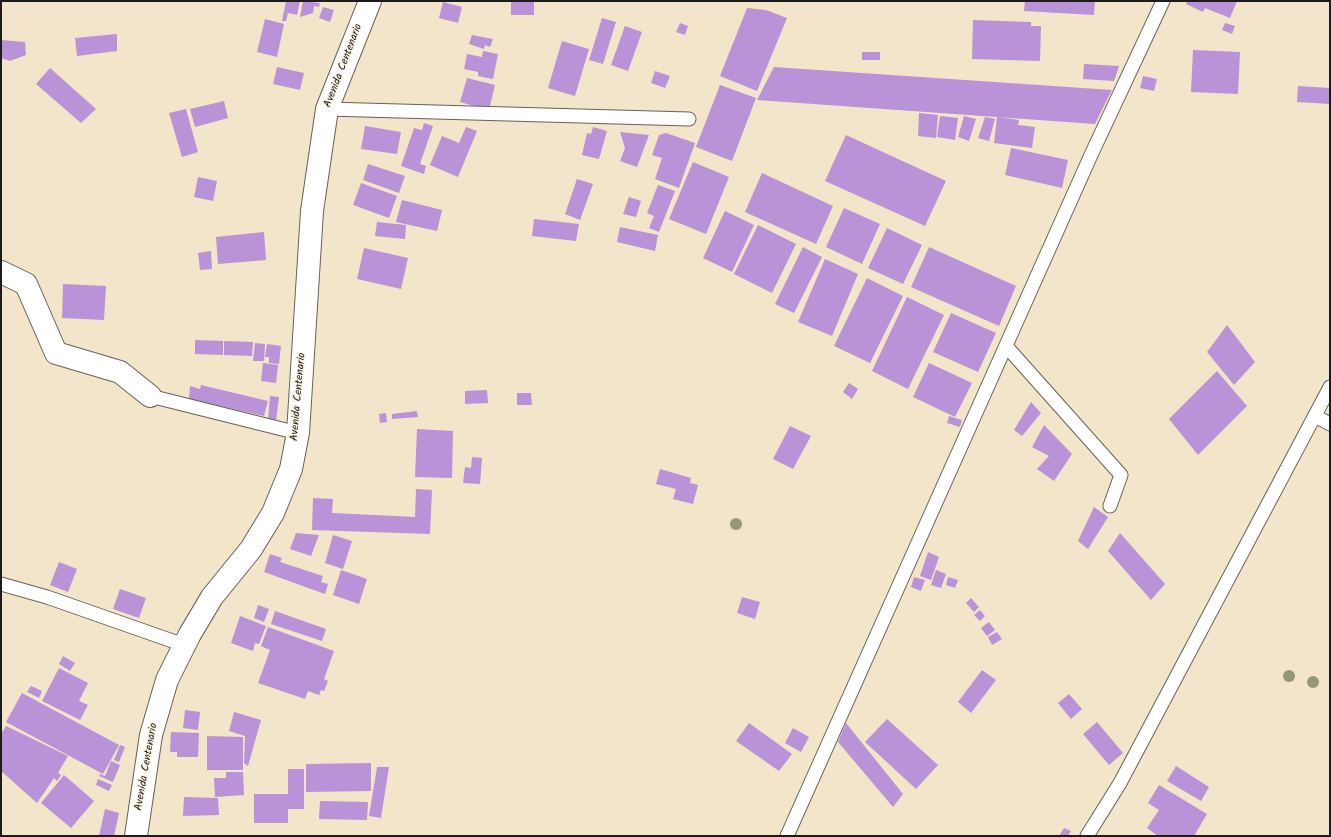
<!DOCTYPE html>
<html>
<head>
<meta charset="utf-8">
<style>
	body { margin:0 }
	#map { position:relative; width:1331px; height:837px; overflow:hidden; background:#f2e5c9; font-family:Kalam,sans-serif }
	canvas { display:block }
	.frame { position:absolute; inset:0; border:2px solid #1c1c1c; pointer-events:none }
</style>
</head>
<body>
<div id="map">
<canvas width="1331" height="837"></canvas>
<div class="frame"></div>
</div>
<script>
const context = document.querySelector('canvas').getContext('2d');
context.lineJoin = 'round';
function paint(path, color) { context.fillStyle = color; context.fill(path, 'evenodd'); }
function stroke(path, color, width, dash) { context.strokeStyle = color; context.lineWidth = width; context.lineCap = dash ? 'butt' : 'round'; context.setLineDash(dash || []); context.stroke(path); }
function drawText(font, color, halo, rows, align = 'center') {
  context.font = font + ' Kalam,sans-serif'; context.lineWidth = 3; context.setLineDash([]); context.textBaseline = 'middle'; context.strokeStyle = halo; context.fillStyle = color; for (const [text, x, y, turn = 0] of rows) {
    context.save(); context.translate(x, y); context.rotate((+turn || 0) * Math.PI / 180); context.textAlign = isNaN(turn) ? turn : align; if (halo) context.strokeText(text, 0, 0); context.fillText(text, 0, 0); context.restore();
  }
}
paint(new Path2D(`
	M286,1h14l-3,14 -9,-2 -2,8h-4z
	M303,1l17,2 -1,4 -5,-1 -1,7 -13,4z
	M534,1v14h-23v-13z
	M1025,1h70l-1,14 -70,-4z
	M1187,1h50l-7,17 -25,-10 -2,4 -17,-8z
	M443,2l19,5 -4,16 -19,-5z
	M323,7l11,3 -4,12 -11,-4z
	M747,8l19,2 21,8 -30,73 -37,-15z
	M602,18l14,4 -13,42 -14,-4z
	M265,19l19,5 -7,33 -20,-5z
	M973,20l58,2v4h10l-1,35 -68,-2z
	M680,23l8,3 -3,9 -9,-3z
	M1225,23l10,3 -3,8 -10,-4z
	M625,26l17,6 -14,39 -17,-6z
	M117,34v17l-40,5 -2,-18z
	M472,35l21,4 -3,8 -5,-2 -1,4 -15,-5z
	M1,40l24,2 1,13 -16,6 -9,-3z
	M562,41l27,8 -14,47 -27,-8z
	M1193,50l47,2 -2,42 -47,-2z
	M483,51l15,3 -5,25 -15,-3v-4l-14,-3 3,-15 15,3z
	M862,52h18v8h-18z
	M1084,64l35,2 -5,15 -31,-2z
	M277,67l27,6 -4,17 -27,-6z
	M774,67l338,23 -17,34 -338,-24z
	M50,68l46,41 -15,14 -45,-39z
	M655,71l15,5 -5,12 -14,-5z
	M1143,76l14,3 -3,12 -14,-3z
	M467,78l28,7 -6,25 -29,-8z
	M720,85l36,13 -24,63 -36,-14z
	M1298,86l32,2v16l-33,-2z
	M224,101l4,17 -33,9 -5,-18z
	M186,109l12,43 -16,5 -13,-44z
	M919,113l19,2 -2,23 -18,-2z
	M940,116l18,2 -3,22 -18,-3z
	M964,116l12,3 -7,22 -11,-4z
	M985,117l10,2 -6,22 -11,-3z
	M997,117l22,3 -1,5 17,2 -3,21 -38,-5z
	M424,123l9,3 -13,38 6,2 -2,8 -23,-8 13,-38 8,2z
	M365,126l36,6 -4,22 -36,-5z
	M466,127l11,4 -19,46 -28,-12 12,-29 17,7z
	M593,127l14,4 -8,28 -17,-4 5,-22 4,1z
	M620,132l29,3 -12,32 -17,-6 5,-13z
	M666,133l29,10 -16,45 -24,-9 7,-21 -10,-3 7,-20z
	M846,135l100,46 -21,45 -100,-45z
	M1011,148l57,12 -6,28 -57,-13z
	M693,162l36,15 -23,57 -37,-15z
	M368,164l37,12 -6,17 -36,-13z
	M762,173l71,33 -17,38 -71,-32z
	M198,177l19,4 -4,20 -19,-4z
	M577,179l16,5 -13,36 -15,-6z
	M361,183l36,13 -8,22 -36,-13z
	M658,185l17,6 -16,41 -10,-4 5,-12 -7,-3z
	M629,197l12,4 -5,16 -13,-3z
	M402,200l40,10 -5,21 -41,-9z
	M844,208l36,16 -18,40 -36,-17z
	M725,211l29,14 -22,47 -29,-14z
	M534,219l45,5 -3,17 -44,-5z
	M377,222l29,3 -1,14 -30,-3z
	M758,225l38,19 -24,49 -38,-19z
	M620,227l38,8 -3,16 -38,-9z
	M887,228l35,17 -19,39 -35,-16z
	M264,232l2,28 -48,4 -2,-27z
	M803,247l19,10 -28,56 -19,-9z
	M929,247l87,39 -17,40 -88,-39z
	M364,248l44,10 -7,31 -44,-10z
	M211,251l1,18 -12,1 -2,-17z
	M825,259l33,15 -26,62 -34,-14z
	M867,278l36,18 -33,67 -36,-17z
	M63,284l43,2 -2,34 -42,-2z
	M907,297l37,18 -36,74 -36,-18z
	M951,313l45,20 -18,39 -45,-20z
	M1227,325l28,37 -21,23 -27,-33z
	M195,340l28,1v14l-28,-1z
	M224,341l29,1 -1,14 -28,-1z
	M255,343l10,1 -1,17h-11z
	M267,344l14,2 -2,18 -10,-1v-6h-4z
	M263,363l15,2 -2,18 -15,-2z
	M929,363l43,20 -17,34 -42,-20z
	M1217,371l30,35 -49,49 -29,-36z
	M849,383l9,6 -6,10 -9,-7z
	M201,385l67,16 -4,15 -75,-17 1,-13 10,3z
	M487,390l1,13 -23,1v-13z
	M517,393h14l1,12h-15z
	M270,396l9,1 -3,24h-8z
	M1031,402l10,11 -19,23 -8,-6z
	M417,411l1,6 -26,2v-5z
	M386,413l1,9 -7,1 -1,-9z
	M949,416l13,4 -2,7 -13,-4z
	M1044,425l28,29 -18,27 -17,-12 12,-13 -17,-9z
	M790,426l21,10 -18,33 -20,-10z
	M417,429l36,2 -1,47 -37,-1z
	M472,457l10,1 -2,26 -17,-1 2,-16 6,1z
	M660,469l31,9 -1,5 8,2 -5,19 -20,-5 3,-10 -20,-5z
	M416,489l16,1 -2,44 -118,-4 1,-32 20,1 -1,14 83,4z
	M1094,507l14,10 -20,32 -10,-8z
	M296,533l23,2 -8,21 -21,-7z
	M1120,533l45,51 -14,16 -43,-49z
	M333,535l19,6 -9,28 -18,-6z
	M928,552l11,5 -8,23 -11,-4z
	M270,554l12,4 -2,4 43,14 -2,6 7,2 -3,10 -61,-22z
	M59,562l18,7 -9,23 -18,-7z
	M341,570l26,9 -8,25 -26,-9z
	M936,570l10,4 -5,14 -10,-3z
	M914,577l11,3 -4,11 -10,-4z
	M948,577l10,3 -3,8 -9,-3z
	M120,589l26,9 -7,20 -26,-9z
	M742,597l18,5 -5,17 -18,-6z
	M971,598l8,9 -5,5 -8,-9z
	M258,605l11,4 -5,13 -10,-4z
	M980,610l5,6 -5,5 -6,-6z
	M275,611l51,18 -4,12 -51,-17z
	M240,616l26,10 -7,18 -4,-1 -2,8 -22,-8z
	M989,622l6,8 -8,6 -6,-8z
	M268,627l66,24 -10,28 4,2 -4,10 -3,-1 -2,5 -11,-4 -3,8 -47,-16 12,-33 -9,-4z
	M997,632l5,7 -10,6 -4,-8z
	M63,656l12,7 -5,8 -11,-7z
	M59,668l29,15 -9,18 9,4 -8,15 -38,-19z
	M982,670l14,10 -25,33 -13,-11z
	M31,686l11,5 -3,7 -12,-6z
	M22,693l97,52 -16,29 -97,-52z
	M1069,694l13,15 -11,10 -13,-16z
	M185,710l15,2 -2,18 -15,-2z
	M234,712l27,8 -13,46 -4,-3 1,-27 -16,-5z
	M887,719l51,46 -22,24 -51,-47z
	M1097,722l26,31 -14,12 -26,-31z
	M749,723l43,31 -13,17 -43,-30z
	M846,723l57,71 -10,13 -55,-65z
	M6,726l62,30 -10,17 3,2 -4,6 -3,-3 -17,25 -36,-32v-37z
	M793,728l16,9 -8,15 -16,-9z
	M171,732l28,1 -1,24h-21v-5h-7z
	M207,736l36,1v33h-36z
	M120,745l5,2 -6,15 -5,-2z
	M111,761l9,4 -7,17 -14,-6 1,-2 5,2z
	M371,763v28l-65,1v-28z
	M1176,766l33,21 -8,14 -34,-20z
	M377,767h12l-8,51 -12,-2z
	M288,769h16v40h-16v14h-34v-29h34v12z
	M226,772h17l1,23 -29,2 -1,-19h12z
	M64,775l30,26 -23,27 -30,-25z
	M98,779l14,6 -3,6 -13,-6z
	M1159,785l48,29 -13,22h-36l-11,-8 12,-18 -11,-7z
	M184,797l34,1 1,17 -36,1z
	M320,801l48,1 -1,18 -48,-1z
	M105,809l14,4 -5,23h-15z
	M1064,828l7,3 -3,5h-9z`), '#ba92d7');
const service = new Path2D(`
	M327,109l362,10
	M1006,346l115,129 -11,31
	M150,396l148,37
	M1315,416l15,8
	M1,584l46,13 137,48
	M787,836l304,-681 72,-154
	M1087,836l33,-53 210,-396`);
const minor = new Path2D(`
	M1,272l25,12 30,69 64,19 30,24
	M136,836l15,-101 16,-55 23,-46 22,-37 39,-48 22,-36 18,-44 7,-36 14,-222 15,-102 43,-108`);
stroke(service, '#676259', 15);
stroke(minor, '#676259', 24);
stroke(service, '#fff', 13);
stroke(minor, '#fff', 22);
context.fillStyle = '#969679';
for (const [x, y] of [
	[736,524],
	[1289,676],
	[1313,682]
]) { context.beginPath(); context.arc(x, y, 6, 0, 2 * Math.PI); context.fill(); }
drawText('11px', '#1c1c1c', '#fcf5e5', [
	["Avenida Centenario",344,66,-69],
	["Avenida Centenario",299,397,-85],
	["Avenida Centenario",147,767,-80]
]);
</script>
</body>
</html>
